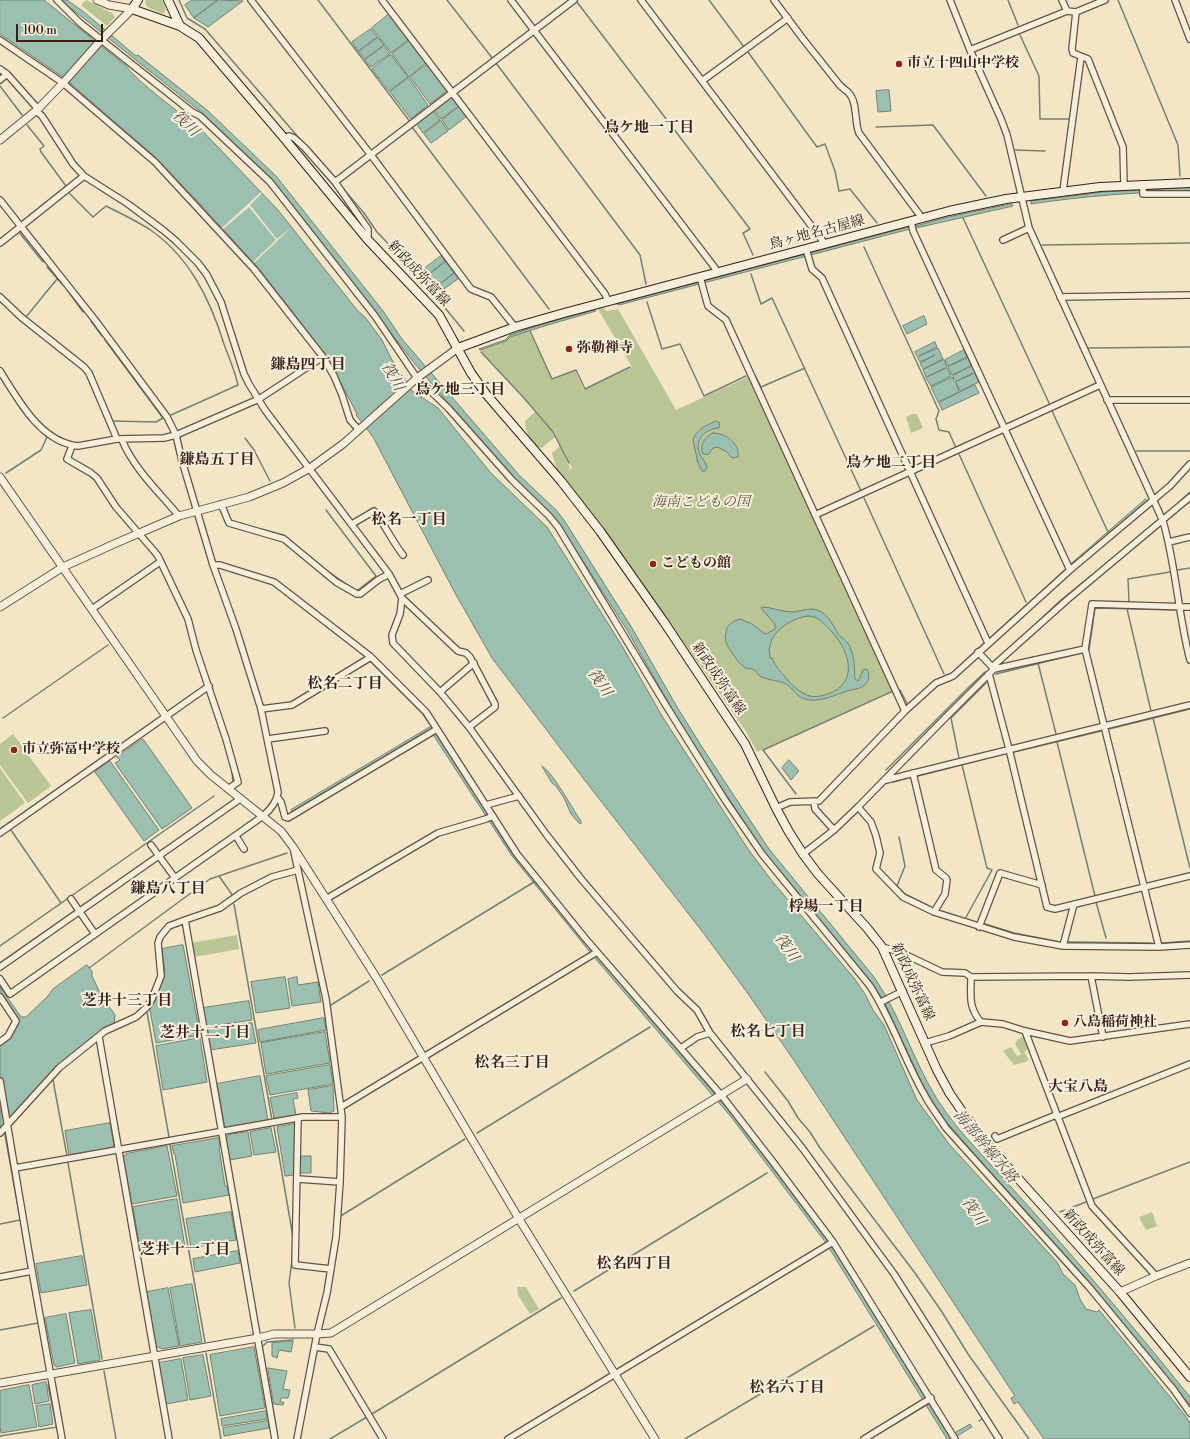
<!DOCTYPE html>
<html>
<head>
<meta charset="utf-8">
<style>
	body { margin:0 }
	#map { position:relative; width:1190px; height:1439px; overflow:hidden; background:#f2e6c7; font-family:"Libre Bodoni",serif }
	canvas { display:block }
	.scale { position:absolute; left:16px; top:24px; width:87px; height:18px; box-sizing:border-box; border:2px solid #382016; border-top:0; padding-left:5px; font-size:12px; line-height:14px; white-space:nowrap; color:#382016; -webkit-text-stroke:3px #f7efdb; paint-order:stroke }
</style>
</head>
<body>
<div id="map">
<canvas width="1190" height="1439"></canvas>
<div class="scale">100 m</div>
</div>
<script>
const context = document.querySelector('canvas').getContext('2d');
context.lineJoin = 'round';
function paint(path, color) { context.fillStyle = color; context.fill(path, 'evenodd'); }
function stroke(path, color, width, dash) { context.strokeStyle = color; context.lineWidth = width; context.lineCap = dash ? 'butt' : 'round'; context.setLineDash(dash || []); context.stroke(path); }
function drawText(font, color, halo, rows, align = 'center') {
  context.font = font + ' "Libre Bodoni","Noto Serif JP",serif'; context.lineWidth = 4; context.setLineDash([]); context.textBaseline = 'middle'; context.strokeStyle = halo; context.fillStyle = color; for (const [text, x, y, turn = 0] of rows) {
    context.save(); context.translate(x, y); context.rotate((+turn || 0) * Math.PI / 180); context.textAlign = isNaN(turn) ? turn : align; if (halo) context.strokeText(text, 0, 0); context.fillText(text, 0, 0); context.restore();
  }
}
paint(new Path2D(`
	M86,0l26,13 3,4 -8,9 -26,-21z
	M146,0h16l4,10 -3,4 -16,-7 -2,-5z
	M603,308l4,3 11,-2 58,101 72,-33 145,313 -136,62 -12,-22 -77,-110 -95,-130 -13,-15 3,-2h-4l-2,-2 -5,-18 8,-7 10,22 -2,2 4,-2 -18,-36 -30,-35 -44,-47 26,-9 4,-4 19,-6 23,49 23,-9 9,19 48,-23 -34,-58z
	M535,412l17,20 3,5 -13,11 -5,-1c-7,-8 -12,-14 -12,-26z
	M912,414h5l6,14 -12,5 -5,-16z
	M13,734l38,52 -23,17 -28,-38v-21z
	M0,768l25,35 -25,18z
	M237,935l2,14 -45,8 -3,-14z
	M1024,1037l4,12 -4,3 5,8 -4,2 -11,3 -11,-14 8,-4 6,9 4,-2 -6,-10 2,-4 3,-2z
	M1152,1212l5,14 -11,4 -7,-13z
	M526,1287l13,22 -9,5 -12,-19 -1,-8z`), '#bac596');
const water = new Path2D(`
	M0,0h44l82,66c3,3 5,7 8,9 7,8 54,46 61,48l83,87 79,100 8,7 17,23 10,20 20,31 26,17 52,64 57,55 74,117 41,72 86,133 24,32 82,97 11,16 8,16 11,15 33,75 32,44 108,118 6,12 12,11 5,14 6,10 11,3 2,-2 85,104 6,9v16h-146l-26,-37 -4,2 -3,-6 4,-2 -222,-337 -44,-64 -44,-60 -122,-157 -91,-120 -37,-65 -82,-156 -17,-22 1,-1 -29,-56 -67,-87 -61,-67 -47,-49 -90,-78 -63,-43z
	M61,0h6l17,12 52,44 2,-1 69,55 69,66 107,135 19,28 117,136 37,35 8,10 68,108 45,79 25,40 67,102 105,128c30,43 42,96 74,138 13,18 29,34 43,50 21,23 41,45 61,68 47,53 93,108 138,164v8l-95,-116 -117,-131 -35,-40 -21,-34 -38,-83 -15,-22 -105,-127 -68,-103 -24,-40 -45,-79 -71,-111 -60,-60 -81,-95 -144,-185 -70,-67z
	M192,0h25l-23,18 -9,-13z
	M219,0l24,1 -35,26 -14,-9z
	M389,14l19,26 -17,13 -19,-25z
	M371,29l6,8 -19,14 -6,-9z
	M378,38l6,7 -19,14 -6,-7z
	M409,41l17,22 -17,14 -17,-23z
	M384,46l6,8 -19,13 -6,-7z
	M391,55l17,22 -19,14 -17,-22z
	M428,64l19,27 -17,13 -20,-27z
	M409,78l19,27 -17,14 -21,-27z
	M889,90l2,21 -13,1 -2,-21z
	M451,96l8,10 -18,13 -7,-9z
	M459,107l8,9 -18,14 -7,-10z
	M433,111l7,9 -17,13 -7,-10z
	M441,121l7,10 -17,12 -7,-9z
	M1190,188v3c-53,1 -106,5 -159,13v-3l72,-9z
	M1012,204l1,2 -97,22v-2l28,-8z
	M910,227v2l-291,76 -2,-1z
	M441,256l4,5 -21,17 -4,-6z
	M446,262l8,11 -21,16 -8,-11z
	M455,273l4,5 -22,16 -3,-5z
	M595,310l1,1 -55,16 -31,10 -4,4 -26,9 -1,-1 26,-9 5,-5 30,-10z
	M924,316l3,8 -20,10 -4,-8z
	M935,342l2,5 -18,9 19,-8 5,11 -20,10 -3,-6 15,-8 -15,7 -5,-10z
	M964,350l3,7 -19,9 -3,-6z
	M968,358l3,8 -19,9 -4,-8z
	M944,360l3,7 -21,10 -3,-7z
	M972,366l3,6 -20,10 20,-9 4,9 -19,9 -4,-8 3,9 -21,10 -7,-15 21,-10 2,3 -1,-4z
	M947,368l4,8 -20,10 -5,-8z
	M975,385l4,8 -37,17 -3,-7z
	M716,421l4,2 -1,5c-13,1 -24,10 -20,24 2,6 6,9 8,14l-2,5h-3l-4,-8 -5,-23 2,-5 7,-7z
	M713,433c12,0 27,10 25,24l-6,1 -5,-6 -9,-5 -5,1 -5,7 -5,-1c-4,-9 2,-17 10,-21z
	M1146,499l1,2 -76,65 -1,-1z
	M762,607c10,0 20,5 30,5 8,0 17,-5 25,-2 10,3 15,13 20,22 2,5 8,7 11,11 7,11 6,24 7,36l3,2 5,-11 4,-1c5,10 -1,18 -11,20 -16,2 -30,13 -47,11 -14,-2 -14,-12 -25,-17 -7,-3 -16,-3 -23,-6 -3,-2 -5,-7 -9,-8 -2,-1 -4,0 -6,-1 -6,-2 -18,-20 -20,-26 -1,-3 -1,-7 0,-9 0,-8 7,-12 14,-14l12,5 12,9 2,1 9,-5v-5l-14,-16zM808,616c11,0 17,9 24,16 18,20 27,51 -4,62 -7,2 -14,4 -21,1 -8,-3 -16,-11 -21,-17 -6,-7 -11,-12 -14,-20h-2l-1,-10h1c0,-17 23,-30 38,-32z
	M432,726l82,130 86,104 136,159 95,126 118,191 21,-12 2,3 -20,12h-5l-121,-196 -94,-125 -138,-161 -82,-101 -82,-126 -137,83 -2,-3z
	M143,739l49,69 -30,21 -47,-66 5,-3 -3,-3z
	M789,760l10,11 -8,9 -9,-12z
	M110,761l49,69 -15,11 -49,-69z
	M542,766c13,9 29,41 39,55v3l-2,-1 -8,-9 -7,-16 -8,-12 -4,-3z
	M183,945l17,90 -44,8 -6,-33 14,-33 1,-5 -3,-23z
	M87,965l5,6v5l9,19 14,20 -1,10 -56,43 -54,58 -4,2v-82l15,-17 4,-9 -19,-27v-6l21,30h5l21,-20 6,-8z
	M285,977l5,31 -34,5 -5,-31z
	M297,977l1,8 20,-3 3,20 -29,4 -4,-27z
	M249,1001l3,19 -46,7 -3,-19z
	M324,1018l2,12 -66,12 -2,-12z
	M252,1023l4,20 -46,7 -3,-20z
	M325,1032l5,31 -64,11 -5,-31z
	M200,1038l7,44 -44,8 -7,-44z
	M330,1065l3,19 -63,11 -4,-19z
	M260,1076l8,44 -43,8 -8,-44z
	M333,1086l1,25 -4,2 -19,-2 -3,-21z
	M297,1093l1,5 -5,1 3,16 -22,3 -4,-20z
	M110,1123l4,23 -2,2 -43,7 -4,-24z
	M295,1124v51l-10,1 -8,-49z
	M271,1128l5,24 -22,3 -4,-23z
	M248,1132l4,24 -22,4 -4,-20 2,-5z
	M219,1138l1,9 -1,1 6,38h2l2,9 -46,8 -8,-49h-1l-2,-8z
	M167,1146l10,50 -45,8 -9,-48 3,-1v-1z
	M300,1156h11v17h-11z
	M177,1199l8,48 -44,7 -8,-47z
	M231,1212l5,28 -45,8 -5,-29z
	M238,1251l2,12 -45,9 -2,-13z
	M82,1256l5,29 -46,8 -5,-29z
	M192,1284l10,58 -22,4 -10,-58z
	M168,1288l11,58 -17,3 -6,-3 -9,-54z
	M91,1310l9,50 -22,4 -9,-51z
	M66,1314l9,49 -19,4 -2,-2 -9,-47z
	M293,1342l-2,10 -12,-2 -2,8 -5,-2v-13z
	M254,1347l11,61 -45,8 -10,-61z
	M203,1355l8,41 -21,4 -7,-42z
	M181,1359l7,41 -22,4 -7,-41z
	M268,1368l19,3 -4,18 7,1 -2,8h-7l-1,4h4l-1,3 -9,-1z
	M46,1382l3,19 -14,3 -3,-19z
	M29,1385l8,42 -36,6 -1,-7v-35z
	M50,1404l3,20 -14,3 -3,-21z
	M266,1411l1,8 -45,7 -1,-7z
	M268,1421l1,7 -45,8 -1,-8z`);
paint(water, '#9cc0b0');
stroke(water, '#748072', 1);
paint(new Path2D(`
	M261,192l1,1 -12,12 27,34 15,-12 -36,34 -3,2v-1l23,-22 -27,-33 -27,23 -1,-1z`), '#f2e6c7');
stroke(new Path2D(`
	M179,0l8,18 18,11 100,116
	M318,0l93,123
	M447,0l46,59
	M709,0l35,47
	M1008,0l10,25
	M1118,0l60,145 2,31
	M577,2l173,227 -7,4 10,22
	M1020,35l19,41 1,43h30
	M748,52l69,95 8,-3 10,27 4,20 11,-2 27,34
	M496,63l144,192 6,29
	M0,86l22,29
	M412,127l137,182
	M876,127l57,-2 53,71
	M1015,150l30,1
	M340,185l24,28 13,19 41,43 46,56
	M68,192l25,25 13,-11c14,7 29,14 43,23 40,27 61,70 75,115 5,14 11,27 14,41l-67,30
	M963,218l87,187
	M21,222l45,-36 -25,-34 -1,-3 4,-3 -17,-21
	M18,231l25,31
	M0,239l15,-12
	M1042,245l148,-2
	M864,247l75,164 -3,8 3,11 10,2 7,16
	M47,267l15,17
	M751,274l10,30 11,-6 89,193
	M68,291l15,21
	M647,302l15,47 18,-5 24,52 42,-20
	M26,317l31,-38
	M91,321l11,15
	M530,331l22,48 24,-9 9,19 45,-22
	M105,340l58,78 -7,4 -43,-1
	M1087,348l103,-1
	M481,352l43,46 29,34 16,31
	M753,372l8,15 44,-19
	M1052,411l56,121
	M245,438l9,12 16,31
	M1136,451h54
	M959,454l67,148
	M6,473l35,-23 6,-13 -19,-19 -8,-10
	M864,498l80,176
	M1178,503l12,-11
	M326,510l50,66 -18,14h-3l-29,-20
	M240,523l15,5
	M261,529l23,6 14,12
	M319,564l4,4
	M1177,570l13,-2
	M1129,601l-1,-22 42,-7
	M1127,609l24,102
	M1023,636l38,-36 31,-25
	M990,638l76,-69
	M1089,650l6,-42 82,2
	M371,662l51,51 8,11
	M1038,663l18,71
	M951,674l33,-31
	M996,674l85,-21
	M900,690l8,15
	M214,713l11,31
	M3,718l105,-73
	M1153,718l37,150
	M1109,729l81,-20
	M1057,742l38,154
	M1014,752l87,-21
	M959,758l-8,-40 35,-35
	M962,765l25,103 5,2 -27,49
	M886,770l82,-82 17,-16
	M232,771l1,12
	M918,776l86,-22
	M893,782l15,-4
	M796,794l-33,-44 130,-59
	M11,830l50,73
	M899,837l6,29 -8,20 8,8 26,13
	M219,876l14,20
	M1096,902l10,36
	M234,904l38,216
	M938,910l27,9
	M985,924l29,9 46,9
	M1067,942l84,1
	M1162,943l28,-2
	M0,946l214,-150
	M89,968l121,-89 77,-26
	M382,975l152,-93
	M331,1005l38,-24
	M147,1012l22,125
	M765,1072l23,29 10,17 12,14 10,16 95,125 27,39 26,42 61,85
	M53,1080l14,76
	M274,1127l19,110
	M477,1133l173,-106
	M5,1135l24,133
	M170,1145l35,197
	M68,1163l34,196
	M1093,1199l97,-37
	M1060,1212l26,-10
	M339,1217l126,-78
	M0,1224l20,-4
	M293,1253l-4,30 6,45
	M30,1276l16,89
	M574,1291l193,-118
	M0,1330l38,-7
	M206,1353l15,86
	M104,1371l12,68
	M48,1385l11,54
	M372,1414l189,-116
	M979,1421l3,-2
	M277,1433l-15,-86 5,-5 26,-2
	M0,1436l57,-9
	M330,1439l37,-22
	M685,1439l189,-113
	M870,1439l58,-35`), '#748072', 1.5);
const minor = new Path2D(`
	M57,0l23,23 112,89 8,4 70,66 105,134 42,62 32,31 63,71 37,36 9,11 107,177 60,96 37,54 108,132c22,34 34,73 54,108 6,12 15,23 22,34l143,159 85,103 16,23
	M251,0l120,155 100,134 20,8 24,30
	M382,0l223,294 3,7
	M511,0l207,272
	M641,0l184,244
	M774,0l29,39 35,44c3,4 6,6 10,9 10,10 6,29 11,41l63,85
	M950,0l20,50 31,69 6,16 22,93 134,293c13,45 15,93 27,139
	M1062,0l5,11
	M1175,0l15,39
	M1076,12l-4,37 1,4 15,6 35,88 1,38
	M0,40l63,43 92,79 99,107 69,88 11,19 8,19 8,25 9,10
	M970,50l97,-39 9,1 29,-12
	M0,69l7,5 31,35
	M0,80l7,-6
	M702,81l86,-63
	M36,111l6,5 31,48 11,12 44,28 35,26 13,11 22,22 9,12 14,27 23,72 5,10 16,26 124,164 13,24 56,53 8,2 4,4 25,47v3l-26,20
	M284,138l5,-2 5,2 11,10 30,34 33,47v11
	M335,182l239,-182
	M1143,184v10h47
	M1063,191l18,-134
	M0,200l95,120 72,97 9,18 6,26 31,104 23,64 25,80 17,83c-1,10 -8,18 -15,24l-253,178 -10,-15
	M911,221l2,10 157,339
	M1003,240l26,-12
	M0,243l84,-67
	M806,249l6,20 10,9 166,365
	M700,277l8,29 18,14 179,391
	M0,297l21,20 63,50 5,6 28,66
	M1060,297l130,-2
	M0,371c18,28 40,71 78,75l39,-7 47,-1 12,-3 83,-36 64,-42
	M1107,400h83
	M122,440c12,29 37,52 57,76
	M72,446l-5,13 24,14 6,5 19,29 38,44 4,5 30,63 8,31 30,89 12,43 -10,7
	M221,504l8,19 55,16 52,43 21,12h3l18,-14 11,-6
	M815,515l285,-130
	M352,524l22,-13c11,14 18,30 29,44
	M1169,542l21,-5
	M213,565h7l54,17 4,3 93,72 55,55 91,142 68,84 137,158 51,66 60,80 122,197
	M400,594l28,-14
	M402,598l-2,16 -8,21 1,8 47,49 29,35 77,107 36,46 95,111 20,19 13,23 93,116 91,125 105,165
	M92,609l68,-47
	M978,652l16,17
	M992,667l75,-67 123,-103
	M989,674l20,75 38,158 8,2 135,-33
	M440,692l34,-29
	M261,709l31,-4 79,-48
	M268,739l57,-8
	M913,773l23,97 10,8 1,2 -2,14 -11,18
	M886,780l304,-75
	M278,798l3,4 4,15 3,1 149,-89
	M814,801l1,8 19,21
	M486,805l33,-9
	M858,807l13,15 5,14 4,17 -4,16 27,28 31,15 80,25 49,9 96,1 31,-2
	M776,808l14,-6 29,-1 86,-90 31,-28 17,-7 117,-106 100,-84 20,-22
	M0,833l209,-147
	M236,836l8,13
	M151,845l24,33
	M294,852l32,147 16,118 -2,65 -4,55 -9,56 -10,41 -20,105
	M803,854l31,-24 24,-23 88,-90 48,-48 91,-20
	M71,899l24,35
	M326,899l112,-66 48,-14 7,-3
	M979,927l21,-54 42,12
	M1063,946l11,-42
	M882,947l18,5 42,20 23,1 6,4 120,-1 38,1 61,-2
	M1159,947l-74,-298 7,-45 98,3
	M0,967l240,-168
	M1091,976l12,61
	M971,977c0,19 -3,30 10,45
	M0,997l16,24 -8,15 -8,6
	M881,1002l22,-11
	M1025,1031l67,175 64,70
	M99,1037l70,402
	M925,1043l24,-7 32,-14 22,2 22,7 45,10 120,-17
	M681,1048l16,-11 13,-4
	M0,1081l32,190 30,168
	M341,1107l256,-155
	M1057,1117l133,-53
	M298,1118l-3,147 36,4
	M0,1133l59,-65 46,-37 31,-14 10,-9 6,-9 9,-23 -3,-33 2,-6 9,-11 16,-6
	M995,1136l2,3 59,-24
	M15,1168l288,-51h39
	M298,1179l42,3
	M0,1277l32,-6
	M315,1347l14,2 54,90
	M275,1439l-90,-519 35,-12 21,-15 31,-16 26,-7
	M508,1439l325,-197
	M864,1439l67,-41`);
const tertiary = new Path2D(`
	M97,0l12,5 23,4
	M0,140l38,-31 25,-26 39,-44 30,-30
	M0,477l197,284 14,14 70,56 12,16 83,130 143,242 136,220
	M0,607l63,-40 51,-23 65,-28 70,-19 34,-14 27,-15 33,-24 74,-66 41,-30
	M1120,1292l36,-16 34,-13
	M0,1383l258,-45 16,-4h43l14,-1 416,-254`);
const secondary = new Path2D(`
	M138,0l-6,9 48,17 19,12 85,100 84,102 71,75 32,58 15,21 75,87 39,50 64,91 81,122 31,64 13,24 14,22 15,20 49,54 15,19 55,123 13,24 16,23 21,27 133,148 70,85
	M168,0l12,26
	M458,348l57,-21 49,-14 385,-102 57,-12 94,-12 90,-4`);
stroke(minor, '#665242', 8);
stroke(tertiary, '#665242', 9);
stroke(secondary, '#382016', 10);
stroke(minor, '#f7efdb', 5.5);
stroke(tertiary, '#f7efdb', 7);
stroke(secondary, '#f7efdb', 8);
for (const [x, y, r, color] of [
	[899,64,4,"#8f2418"],
	[569,349,4,"#8f2418"],
	[653,564,4,"#8f2418"],
	[14,750,4,"#8f2418"],
	[1065,1023,4,"#8f2418"]
]) { const dot = new Path2D(); dot.arc(x, y, r, 0, 2 * Math.PI); context.fillStyle = color; context.fill(dot); stroke(dot, '#f7efdb', 1.5); }
drawText('bold 14px', '#382016', '#f7efdb', [
	["市立十四山中学校",907,64],
	["弥勒禅寺",577,349],
	["こどもの館",661,564],
	["市立弥冨中学校",22,750],
	["八島稲荷神社",1073,1023]
], 'left');
drawText('14px', '#382016', '#f7efdb', [
	["鳥ヶ地名古屋線",817,233,-15],
	["新政成弥富線",418,274,47],
	["新政成弥富線",718,679,56],
	["新政成弥富線",912,982,65],
	["新政成弥富線",1093,1243,48]
]);
drawText('italic 14px', '#5f523c', '#f7efdb', [
	["海南こどもの国",701,503]
]);
drawText('italic 15px', '#565044', '#f7efdb', [
	["筏川",185,124,44],
	["筏川",392,377,61],
	["筏川",599,683,55],
	["筏川",786,948,55],
	["海部幹線水路",985,1147,50],
	["筏川",973,1212,55]
]);
drawText('bold 15px', '#382016', '#f7efdb', [
	["鳥ケ地一丁目",649,128],
	["鎌島四丁目",308,365],
	["鳥ケ地三丁目",460,390],
	["鎌島五丁目",217,460],
	["鳥ケ地二丁目",891,463],
	["松名一丁目",409,520],
	["松名二丁目",345,684],
	["鎌島八丁目",168,889],
	["桴場一丁目",826,907],
	["芝井十三丁目",127,1001],
	["松名七丁目",768,1032],
	["芝井十二丁目",205,1033],
	["松名三丁目",512,1063],
	["大宝八島",1078,1087],
	["芝井十一丁目",185,1250],
	["松名四丁目",634,1264],
	["松名六丁目",787,1388]
]);
</script>
</body>
</html>
